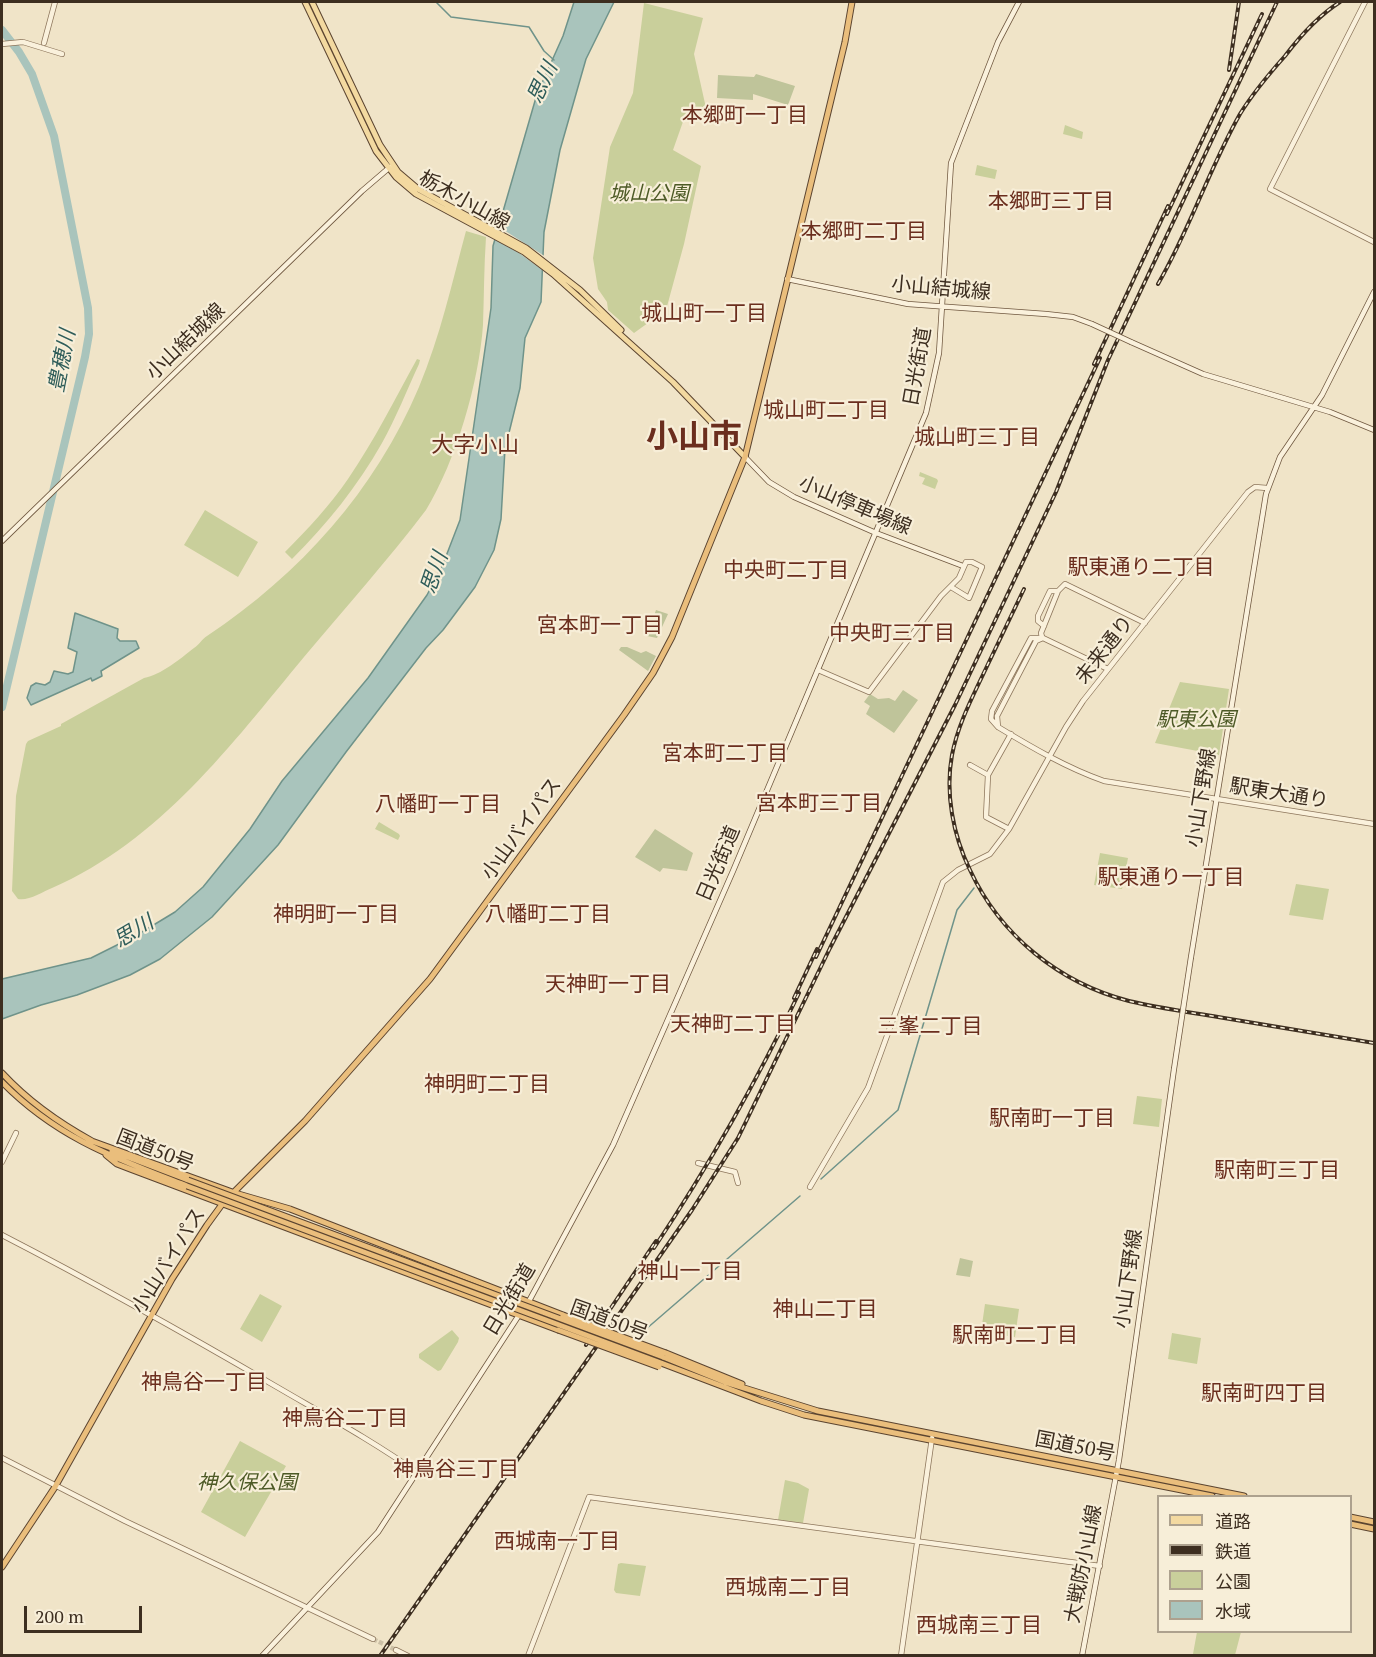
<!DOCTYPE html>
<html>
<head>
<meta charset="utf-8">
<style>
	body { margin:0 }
	#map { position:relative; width:1376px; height:1657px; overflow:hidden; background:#f0e4c8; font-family:"PT Serif","Noto Sans JP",serif }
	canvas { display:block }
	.frame { position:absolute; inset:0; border:3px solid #3d2e20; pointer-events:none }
	.legend { position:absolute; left:1157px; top:1495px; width:195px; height:138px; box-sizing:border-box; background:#f7eed8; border:2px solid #ada18e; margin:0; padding:8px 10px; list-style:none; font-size:18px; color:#3d2e20 }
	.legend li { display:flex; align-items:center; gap:12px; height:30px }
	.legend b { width:30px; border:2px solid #ada18e }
	.scale { position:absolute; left:24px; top:1606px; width:118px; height:27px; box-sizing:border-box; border:3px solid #3d2e20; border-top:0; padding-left:8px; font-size:18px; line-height:21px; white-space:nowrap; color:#3d2e20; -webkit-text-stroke:4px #f7eed8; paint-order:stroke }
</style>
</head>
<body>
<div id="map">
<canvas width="1376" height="1657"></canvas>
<div class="frame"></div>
<ul class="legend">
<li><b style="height:8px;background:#f3d9a0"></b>道路</li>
<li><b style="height:8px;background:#3d2e20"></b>鉄道</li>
<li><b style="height:16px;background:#c9cf9b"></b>公園</li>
<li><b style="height:16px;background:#a9c4bc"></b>水域</li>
</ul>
<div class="scale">200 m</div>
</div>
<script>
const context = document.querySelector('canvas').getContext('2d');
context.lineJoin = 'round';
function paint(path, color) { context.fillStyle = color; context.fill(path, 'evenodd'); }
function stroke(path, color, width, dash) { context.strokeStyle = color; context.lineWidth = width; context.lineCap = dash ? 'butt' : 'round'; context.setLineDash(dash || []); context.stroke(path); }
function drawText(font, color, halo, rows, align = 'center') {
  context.font = font + ' "PT Serif","Noto Sans JP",serif'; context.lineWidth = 4.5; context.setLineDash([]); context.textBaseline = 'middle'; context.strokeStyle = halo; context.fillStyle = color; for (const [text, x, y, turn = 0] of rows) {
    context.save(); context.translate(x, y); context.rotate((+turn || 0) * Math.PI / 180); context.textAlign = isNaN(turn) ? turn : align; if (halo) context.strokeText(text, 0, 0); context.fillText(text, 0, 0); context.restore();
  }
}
paint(new Path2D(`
	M644,3l59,15 -9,36 12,54 -21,8 -12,34 28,16 -17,78 -18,66 -32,23 -26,-23 -1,-8 -9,-13 -5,-31 17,-111 23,-54z
	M1065,125l18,7 -1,7 -19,-5z
	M977,165l20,5 -2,9 -20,-4z
	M466,231l20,6c-2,29 -2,59 -3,88 -4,57 -27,136 -57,185 -38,50 -81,98 -122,147 -73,88 -144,184 -252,231 -10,4 -23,13 -34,11l-6,-8 4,-95 10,-52 2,-3 33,-15v-2l83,-46c17,-3 36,-19 50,-30 5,-3 8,-9 13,-12 93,-62 168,-145 212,-249 21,-50 33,-104 47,-156z
	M417,359l3,1 -1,4c-12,26 -23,54 -37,79 -25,44 -55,81 -90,116l-7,-7c23,-23 45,-47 63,-73 26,-38 47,-80 69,-120z
	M920,472l17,7 1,2 -3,8 -13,-5 3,-6 -6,-2z
	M205,510l53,32 -20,35 -54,-32z
	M1180,682l49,7 -10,66 -64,-12z
	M379,822l20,12 1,2 -2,4 -23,-11z
	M1100,853l28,5 -6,31 -28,-4z
	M1296,884l33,5 -6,31 -34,-5z
	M1137,1096l25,3 -3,28 -26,-3z
	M260,1294l22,12 -20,36 -22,-13z
	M985,1304l34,5 -4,28 -34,-5z
	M452,1330l7,8 -1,4 -17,28 -3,1 -19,-13v-4z
	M1172,1333l29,5 -4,26 -29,-5z
	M240,1441l46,25 -41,71 -44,-25z
	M785,1480l13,3 11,6 -6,34 -25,-3z
	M621,1563l25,3 -6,30 -24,-3 -2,-3 4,-26z
	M1197,1632h44l-6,23 -42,-1z`), '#c9cf9b');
paint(new Path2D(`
	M756,74l39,12 -7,19 -35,-11v6l-36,-2 1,-23 36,2z
	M656,610l12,4 -11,24 -10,-2z
	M621,647h6l14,6 5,-2 10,5 -8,15 -29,-21z
	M903,690l15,10 -24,33 -28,-19 4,-8 -6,-4 6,-8 8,5 11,-1 6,3z
	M655,829l38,24 -6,18 -24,-3 -3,4 -25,-15z
	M960,1258l13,3 -3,16 -14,-2z`), '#bfc49a');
const water = new Path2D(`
	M574,2h40l-28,57 -26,91 -16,82 -3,70 -16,36 -5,50 -15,61 -4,70 -7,31 -19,37 -32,43 -17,18 -80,104 -68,93 -66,72 -52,42 -30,16 -53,20 -36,10 -39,14v-40l89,-21 46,-23 38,-23 28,-25 47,-58 32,-48 86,-103 59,-83 16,-31 17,-44 31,-212 2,-62 44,-152 26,-58z
	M75,613l43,16 -1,9 3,3h16l3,7 -38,23 1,5 -10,5 -1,-3 -60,27 -4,-7 4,-12 5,-3 9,2 5,-3 4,-11 14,3 5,-2 4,-20 -9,-4z`);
paint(water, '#a9c4bc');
stroke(water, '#6f938a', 1.5);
paint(new Path2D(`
	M496,225l50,32 -1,15 -26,-19 -27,-15z`), '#f0e4c8');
stroke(new Path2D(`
	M436,2l15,15 78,10 15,24 10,9
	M821,1179l77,-69 59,-200 17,-22
	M638,1336l162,-140`), '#6f938a', 1.5);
stroke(new Path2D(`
	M2,30l17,22 13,22 22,62 34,172 1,26 -4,23 -83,350`), '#a9c4bc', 8);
stroke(new Path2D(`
	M373,1639l23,11`), '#ccc0a6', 4.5, [4.5, 2]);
const tertiary = new Path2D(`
	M1365,2l-95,187 104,53
	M44,43l11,-41
	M2,44l21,-2 39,12
	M1044,626l-6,-5v-5l12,-25h8
	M1042,637l-1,-4 17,-42 7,-7 80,39
	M1043,638l-7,3 -39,75 1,11c33,20 69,41 106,54l270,43
	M818,670l51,22 72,-96 18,-18 7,-16h6l10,5 -13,31 -18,-11
	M998,727l-7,-8 1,-8 39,-73h12l65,31
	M970,765l18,10
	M1009,829l-23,-12 2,-42 23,-41
	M2,1162l14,-29
	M698,1163l37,9 3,11
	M810,1187l58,-99 75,-206 15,-12 32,-16 19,-25 57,-102 17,-26 165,-209 7,-5 12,1
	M2,1235c93,48 184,99 275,152 48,28 96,54 141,86
	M2,1458l123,63 248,118
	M396,1650l12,6
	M528,1656l61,-159 511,69
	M901,1656l31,-218`);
const secondary = new Path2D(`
	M787,279l121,25 138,10 27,3 19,7
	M1131,342l72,32 127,38 44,18
	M745,457l24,25 25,15 82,36 87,33
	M2,541l360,-350 28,-24
	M1191,957l75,-463 14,-37 42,-62 52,-103
	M528,1303l85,-158 120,-274 193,-458 13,-60 12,-190 47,-121 21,-40
	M262,1656l116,-124 141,-217
	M1082,1656l37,-196 55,-391`);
const primary = new Path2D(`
	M305,2l71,149 20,26 20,17 108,58 29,22 120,108 72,75
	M312,2l68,143 18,27 20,17 108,59 54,42 41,40`);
const trunk = new Path2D(`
	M2,1073c26,28 57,50 90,68
	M2,1082c55,56 113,76 185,104
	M89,1140l146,53 55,16 273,106
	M112,1151l76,29
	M106,1155l11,9 13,5 428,161
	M666,1353l76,31
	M663,1357l62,25 93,29 426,85
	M661,1363l100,38 43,14 408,81
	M1350,1517l24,5
	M1350,1524l24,5
	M2,1567l53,-80 117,-208 35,-54 16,-22 82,-82 125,-142 194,-264 29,-42 19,-36 73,-180 100,-415 7,-40`);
stroke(tertiary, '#8d765c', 6);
stroke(secondary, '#6f573f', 6);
stroke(primary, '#5b4430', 7);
stroke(trunk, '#5b4430', 7);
stroke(tertiary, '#faf1dc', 4.5);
stroke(secondary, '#faf1dc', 4.5);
stroke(primary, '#f3d9a0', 5);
stroke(trunk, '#eabe7c', 5);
const rail = new Path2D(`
	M1229,70l10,-68
	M1167,214l95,-200
	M1158,284c32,-55 51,-115 82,-170 13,-21 29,-40 45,-58 16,-21 33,-40 55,-54
	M1094,364l74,-158
	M1024,589c-15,31 -30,62 -45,94 -11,23 -22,46 -27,72 -7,38 1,80 18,115 30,65 89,113 159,131 29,7 59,11 89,16 52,9 104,17 156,26
	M816,957l284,-599
	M794,998l23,-49
	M654,1248c54,-81 103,-167 145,-255
	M586,1345l70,-104
	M380,1656l312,-446 46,-72 92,-190 125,-243 101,-213 52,-132 169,-358`);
stroke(rail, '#3d2e20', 4);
stroke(rail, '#f7eed8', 1.5, [4.5]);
const secondaryBridge = new Path2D(`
	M1092,324l39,18
	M1174,1069l17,-112`);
const trunkBridge = new Path2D(`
	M188,1180l475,177
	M187,1186l474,177
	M563,1315l103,38
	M558,1330l101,37`);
stroke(secondaryBridge, '#6f573f', 6, []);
stroke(trunkBridge, '#5b4430', 7, []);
stroke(secondaryBridge, '#faf1dc', 4.5);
stroke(trunkBridge, '#eabe7c', 5);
drawText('italic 20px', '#4d5a26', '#f7eed8', [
	["城山公園",649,194],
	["駅東公園",1196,720],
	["神久保公園",247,1483]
]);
drawText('20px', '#3d2e20', '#f7eed8', [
	["栃木小山線",464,201,29],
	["小山結城線",941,289,5],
	["小山結城線",186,342,-44],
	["日光街道",918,367,-80],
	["小山停車場線",855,506,23],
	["未来通り",1105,650,-52],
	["駅東大通り",1279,794,9],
	["小山下野線",1202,798,-81],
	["小山バイパス",522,829,-54],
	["日光街道",719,864,-67],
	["国道50号",155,1151,21],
	["小山バイパス",169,1261,-58],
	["小山下野線",1129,1279,-82],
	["日光街道",510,1300,-59],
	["国道50号",609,1321,20],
	["国道50号",1075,1447,11],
	["大戦防小山線",1084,1564,-79]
]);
drawText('italic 21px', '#2f5d5a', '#f7eed8', [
	["思川",543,83,-65],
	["豊穂川",63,361,-79],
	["思川",435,573,-71],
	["思川",134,932,-31]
]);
drawText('21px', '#6b2e1e', '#f7eed8', [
	["本郷町一丁目",745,116],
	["本郷町三丁目",1051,202],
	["本郷町二丁目",864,232],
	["城山町一丁目",704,314],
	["城山町二丁目",826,411],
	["城山町三丁目",977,438],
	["駅東通り二丁目",1141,568],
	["中央町二丁目",786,571],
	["宮本町一丁目",600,626],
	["中央町三丁目",892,634],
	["宮本町二丁目",725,754],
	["宮本町三丁目",819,804],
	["八幡町一丁目",438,805],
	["駅東通り一丁目",1171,878],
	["神明町一丁目",336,915],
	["八幡町二丁目",548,915],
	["天神町一丁目",608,985],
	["天神町二丁目",733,1025],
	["三峯二丁目",930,1027],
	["神明町二丁目",487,1085],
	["駅南町一丁目",1052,1119],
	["駅南町三丁目",1277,1171],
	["神山一丁目",690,1272],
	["神山二丁目",825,1310],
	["駅南町二丁目",1015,1336],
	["神鳥谷一丁目",204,1383],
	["駅南町四丁目",1264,1394],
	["神鳥谷二丁目",345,1419],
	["神鳥谷三丁目",456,1470],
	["西城南一丁目",557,1542],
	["西城南二丁目",788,1588],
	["西城南三丁目",979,1626]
]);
drawText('22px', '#6b2e1e', '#f7eed8', [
	["大字小山",475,446]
]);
drawText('bold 32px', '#6b2e1e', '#f7eed8', [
	["小山市",694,438]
]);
</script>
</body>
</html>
